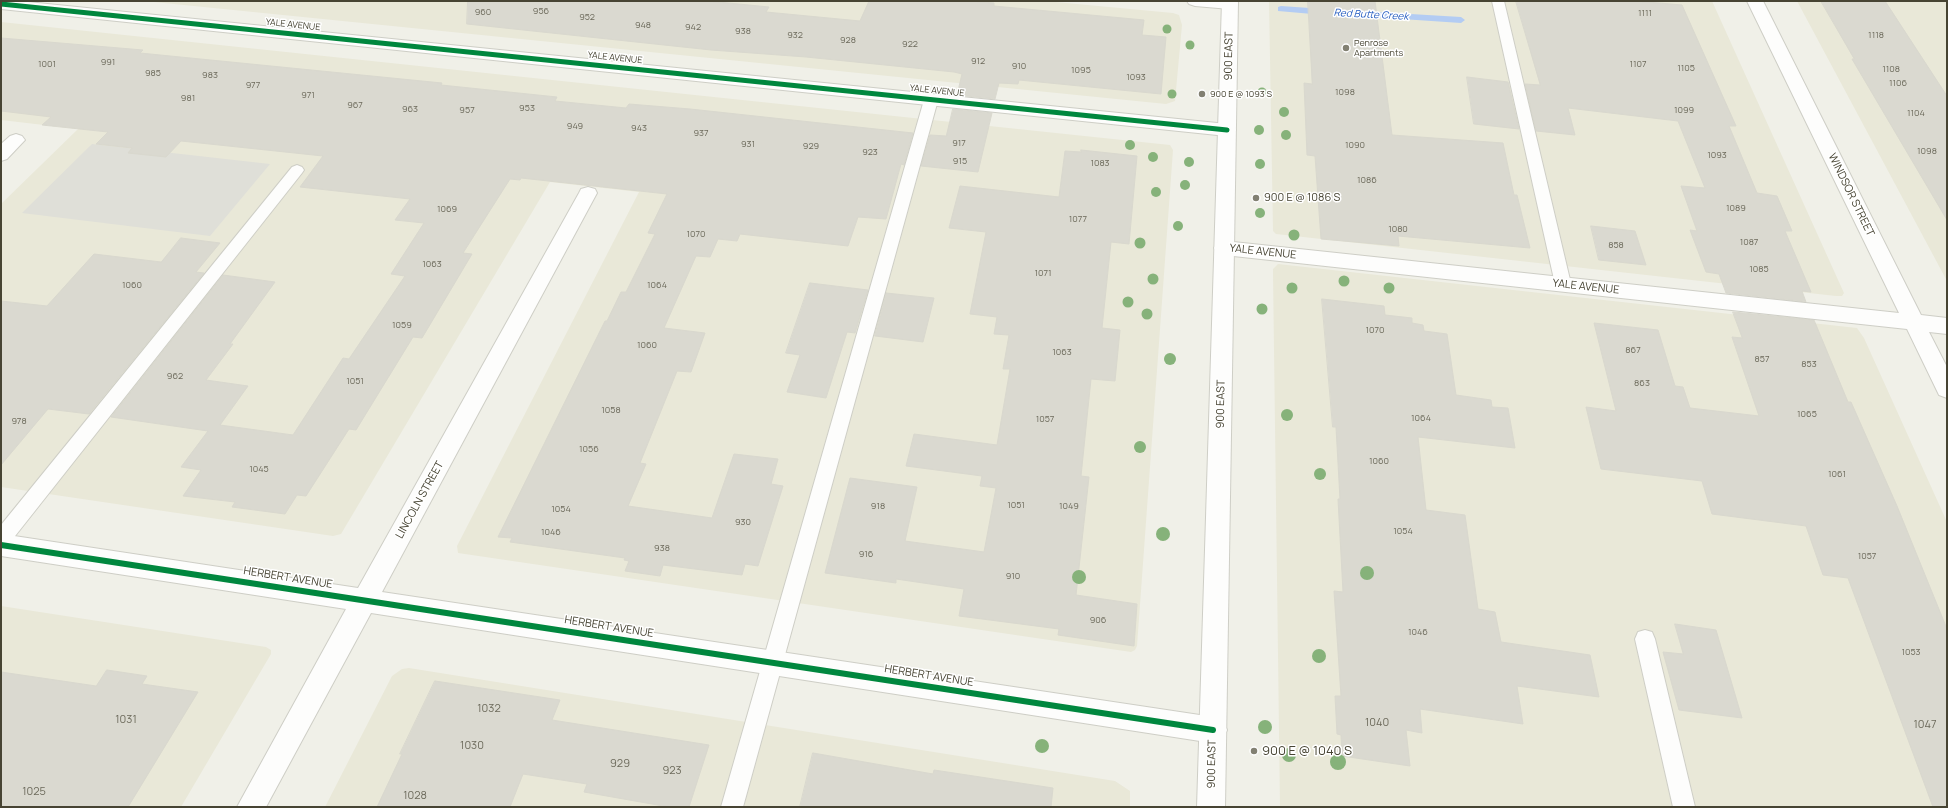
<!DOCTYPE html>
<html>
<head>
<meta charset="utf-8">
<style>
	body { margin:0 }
	#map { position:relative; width:1948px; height:808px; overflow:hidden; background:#f0f0e8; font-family:Manrope,sans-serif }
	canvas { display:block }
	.frame { position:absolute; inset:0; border:2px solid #474433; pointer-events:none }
</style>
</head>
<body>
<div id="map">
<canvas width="1948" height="808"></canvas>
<div class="frame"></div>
</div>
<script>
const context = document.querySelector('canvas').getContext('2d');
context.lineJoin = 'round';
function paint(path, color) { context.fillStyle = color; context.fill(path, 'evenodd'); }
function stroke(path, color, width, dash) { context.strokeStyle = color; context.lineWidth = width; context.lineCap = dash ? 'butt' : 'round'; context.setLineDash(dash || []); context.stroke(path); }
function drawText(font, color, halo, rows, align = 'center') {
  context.font = font + ' Manrope,sans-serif'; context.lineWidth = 3; context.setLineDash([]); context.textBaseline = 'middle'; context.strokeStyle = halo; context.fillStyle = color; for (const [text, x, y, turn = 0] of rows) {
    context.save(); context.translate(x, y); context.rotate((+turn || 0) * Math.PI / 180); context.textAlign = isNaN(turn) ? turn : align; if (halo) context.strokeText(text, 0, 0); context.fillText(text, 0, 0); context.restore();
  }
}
paint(new Path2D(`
	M144,1h901l128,12 6,2 3,10 -7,76 -9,3z
	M1269,1h443l132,292 -2,3h-6l-560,-62 -3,-3z
	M1797,1h150v280z
	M1,22l1169,123 3,5 -36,496 -2,4 -4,2 -673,-99 -1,-7 182,-354 -89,-10 -209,352 -8,2 -332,-49v-283l77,-75 -77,-9z
	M1278,264l579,64 7,10 83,184v285h-667l-7,-533v-5z
	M1,606l265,41 5,3v4l-90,153h-180z
	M409,668l706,113 15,10v16h-805l67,-131 10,-7z`), '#e9e8d8');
paint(new Path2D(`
	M92,144l178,20 -60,72 -188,-23z`), '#dfdfd8');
paint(new Path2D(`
	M1281,6l43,3 4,3 -4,3 -46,-4v-4z
	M1360,11l101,6 4,3 -4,3 -104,-7v-4z`), '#b3ccf3');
const building = new Path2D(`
	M468,1h240l61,6 -3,5 94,9 9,-20h102l23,2v3l150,14 -2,15 24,2 -5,57 -142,-14 -1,4 -19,-1 -4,16 -38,-4 5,-21 -8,-2 -148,-15 -95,-7 -244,-26z
	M1308,1h67l17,134 111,8 11,52h3l13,53 -132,-12 1,10 -78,-7 -6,-83 -8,-1 -3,-72 8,1z
	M1516,1h120l46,4 54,121h-7l28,67 20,3 15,35h-7l26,61 -9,-1 4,11 -80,-9 -7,-19 -13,-2 -16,-42 7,1 -16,-45 24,2 -27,-67 -110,-13 7,27 -39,-4 -11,-47 15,1z
	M1821,1h64l62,95v124l-95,-161h2z
	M1,38l142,12 -3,3 302,30 -1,2 116,12 -2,4 71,7 3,-4 61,5 223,24 -9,32 -3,-1 -15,55 -28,-2 -10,29 -108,-12 -3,7 -19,-2 -8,18 -14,-1 -32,72 41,5 -14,39 -14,-1 -37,92 6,1 -18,42 84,12 22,-64 44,5 -7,25 12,2 -25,80 -13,-2 -3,11 -79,-10 -3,11 -35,-5 4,-10 -5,-1 1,-2 -115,-16 2,-4 -14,-1 107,-216h2l14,-29h5l29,-58 -7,-1 19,-39 -146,-16 -1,2 -10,-1 -47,74 9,1 -50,84 -9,-1 -57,93 -7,-1 -43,67 -9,-1 -12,19 -53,-7 3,-5 -52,-6 18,-26 -20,-3 27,-36 -97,-14 112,-142 52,7 -45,62h3l-27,36 42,6 -28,39 73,10 50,-77 6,1 56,-83 -14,-2 33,-51 -29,-3 15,-21 -110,-12 23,-31 -142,-15 -15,16 -38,-4 4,-5 -36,-4 12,-12 -66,-7 9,-8 -50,-6z
	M1467,77l41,5 11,47 -45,-5z
	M953,109l39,4 -14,59 -57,-6 9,-31 16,1z
	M1081,150l56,6 -8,88 -18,-2 -9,86 18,2 -5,51 -24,-2 -10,97 8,1 -13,118 61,9 -3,42 -76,-11 1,-6 -100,-13 5,-27 -68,-10v4l-71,-10 25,-95 67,9 -12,54 79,11 12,-64 -16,-2 2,-10 -76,-10 8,-32 83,11 13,-76h-7l6,-34 -15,-1 3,-17 -27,-3 16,-82 -37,-4 11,-42 99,11 6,-46 16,1z
	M1591,226l44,5 11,34 -47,-5z
	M181,238l39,5 -24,29 8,1 -115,141 -41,-5 -47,56v-164l46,5 47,-52 67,8z
	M810,283l58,7 -13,43 -8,-1 -21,66 -39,-6 13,-37 -14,-2z
	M886,293l48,5 -11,44 -48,-6z
	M1322,299l62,7 1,9 27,3v5l11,2 1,6 23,3 9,61 35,5 1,7 16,1 7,40 -97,-11 8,73 39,5 13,94 17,3 6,30 89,13 9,42 -82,-11 6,38 -103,-15 2,24 -16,-3 4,36 -68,-10 -1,-21 -4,-1 -2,-38h6l-7,-105 9,1 -5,-93h2l-4,-72h-3z
	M1733,312l81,8 34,82h3l46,104 50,123v178h-14l-85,-229 -25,-3 -17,-49 -94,-12 -10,-33 -101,-12 -15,-62 30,4 -22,-88 64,7 17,56 8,1 7,21 69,8 -27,-79 10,1z
	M1675,624l41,6 26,88 -63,-8 -16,-58 20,2z
	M107,670l40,6 -5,8 56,8 -70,115h-127v-135l95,14z
	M435,681l125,19 -8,20 157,25 -20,62h-20l-85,-15 3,-8 -64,-10 -13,33h-133l25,-53h-2z
	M813,753l120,21 1,-4 119,18 -2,19h-251z`);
paint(building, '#dad9d0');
stroke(building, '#d9d8ce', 1);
const service = new Path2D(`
	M1492,1h12l67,283 -2,4 -6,2 -6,-2 -2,-4z
	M931,96l5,1 2,3 -195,707h-22l203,-707 2,-3z
	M297,165l5,2 2,3 -2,3 -294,372 -7,2v-22l291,-358z
	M1645,630l7,2 3,7 40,168h-22l-38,-168 3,-7z`);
const minor = new Path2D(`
	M1,1h17l1209,123 6,2 3,4 -3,4 -6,2 -1226,-127z
	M1187,1h49l2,3 -2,3 -6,2 -35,-3 -6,-2z
	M1747,1h16l158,314 26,3v16l-18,-2 18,35v31l-8,-3 -32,-66 -683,-74 -7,-2 -3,-5 3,-5 7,-2 675,72z
	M16,134l6,2 3,4 -18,19 -6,2v-17l9,-8z
	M588,187l7,2 2,4 -215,399 831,125 10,4 4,9 -4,9 -10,4 -842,-130 -105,194h-29l109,-198 -345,-53v-22l357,54 221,-395 2,-4z`);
const tertiary = new Path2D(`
	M1222,1h16l-13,806h-28z`);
stroke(service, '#cecec6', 2);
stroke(minor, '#cecec6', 2);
stroke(tertiary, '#cecec6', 2);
paint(service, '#fdfdfc');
paint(minor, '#fdfdfc');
paint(tertiary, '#fdfdfc');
stroke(new Path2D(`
	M1,4l1226,126`), '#00873e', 5);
stroke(new Path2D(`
	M1,545l1212,185`), '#00873e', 6);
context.fillStyle = '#86b27a';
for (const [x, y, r] of [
	[1167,29,4.5],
	[1190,45,4.5],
	[1262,92,4.5],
	[1172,94,4.5],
	[1284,112,5],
	[1259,130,5],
	[1286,135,5],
	[1130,145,5],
	[1153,157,5],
	[1189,162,5],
	[1260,164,5],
	[1185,185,5],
	[1156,192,5],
	[1260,213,5],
	[1178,226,5],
	[1294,235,5.5],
	[1140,243,5.5],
	[1153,279,5.5],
	[1344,281,5.5],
	[1292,288,5.5],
	[1389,288,5.5],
	[1128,302,5.5],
	[1262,309,5.5],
	[1147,314,5.5],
	[1170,359,6],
	[1287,415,6],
	[1140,447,6],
	[1320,474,6],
	[1163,534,7],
	[1367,573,7],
	[1079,577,7],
	[1319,656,7],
	[1265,727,7],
	[1042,746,7],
	[1289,755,7],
	[1338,762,8]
]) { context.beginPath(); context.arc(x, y, r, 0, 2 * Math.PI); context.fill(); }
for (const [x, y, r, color] of [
	[1346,48,4,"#828072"],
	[1202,94,4,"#828072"],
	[1256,198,4,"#828072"],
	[1254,751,4,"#828072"]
]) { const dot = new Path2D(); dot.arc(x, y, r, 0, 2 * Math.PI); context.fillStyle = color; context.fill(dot); stroke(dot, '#fff', 1.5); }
drawText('9px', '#6c6a5b', null, [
	["956",541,11],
	["960",483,12],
	["1111",1645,13],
	["952",587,17],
	["948",643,25],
	["942",693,27],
	["938",743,31],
	["932",795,35],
	["1118",1876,35],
	["928",848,40],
	["922",910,44],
	["912",978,61],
	["991",108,62],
	["1001",47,64],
	["1107",1638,64],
	["910",1019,66],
	["1105",1686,68],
	["1108",1891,69],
	["1095",1081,70],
	["985",153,73],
	["983",210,75],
	["1093",1136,77],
	["1106",1898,83],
	["977",253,85],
	["1098",1345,92],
	["971",308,95],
	["981",188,98],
	["967",355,105],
	["953",527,108],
	["963",410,109],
	["957",467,110],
	["1099",1684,110],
	["1104",1916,113],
	["949",575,126],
	["943",639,128],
	["937",701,133],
	["917",959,143],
	["931",748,144],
	["1090",1355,145],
	["929",811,146],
	["1098",1927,151],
	["923",870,152],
	["1093",1717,155],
	["915",960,161],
	["1083",1100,163],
	["1086",1367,180],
	["1089",1736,208],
	["1069",447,209],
	["1077",1078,219],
	["1080",1398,229],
	["1070",696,234],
	["1087",1749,242],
	["858",1616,245],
	["1063",432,264],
	["1085",1759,269],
	["1071",1043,273],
	["1060",132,285],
	["1064",657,285],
	["1059",402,325],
	["1070",1375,330],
	["1060",647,345],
	["867",1633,350],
	["1063",1062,352],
	["857",1762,359],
	["853",1809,364],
	["962",175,376],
	["1051",355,381],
	["863",1642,383],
	["1058",611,410],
	["1065",1807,414],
	["1064",1421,418],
	["1057",1045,419],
	["978",19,421],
	["1056",589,449],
	["1060",1379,461],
	["1045",259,469],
	["1061",1837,474],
	["1051",1016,505],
	["918",878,506],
	["1049",1069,506],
	["1054",561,509],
	["930",743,522],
	["1054",1403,531],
	["1046",551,532],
	["938",662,548],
	["916",866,554],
	["1057",1867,556],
	["910",1013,576],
	["906",1098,620],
	["1046",1418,632],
	["1053",1911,652]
]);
drawText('9px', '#474433', '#fff', [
	["YALE AVENUE",293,25,6],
	["YALE AVENUE",615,58,6],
	["YALE AVENUE",937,91,6]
]);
drawText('9px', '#474433', '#fff', [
	["Penrose",1354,43],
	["Apartments",1354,53],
	["900 E @ 1093 S",1210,94]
], 'left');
drawText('italic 10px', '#2059bf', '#fff', [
	["Red Butte Creek",1371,15,3]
]);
drawText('11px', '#474433', '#fff', [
	["900 EAST",1229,56,-89],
	["WINDSOR STREET",1851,195,64],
	["YALE AVENUE",1263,252,6],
	["YALE AVENUE",1586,287,6],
	["900 EAST",1221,404,-89],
	["LINCOLN STREET",420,500,-61],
	["HERBERT AVENUE",288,578,9],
	["HERBERT AVENUE",609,627,9],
	["HERBERT AVENUE",929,676,9],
	["900 EAST",1212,764,-89]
]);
drawText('11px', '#474433', '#fff', [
	["900 E @ 1086 S",1264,198]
], 'left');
drawText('11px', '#6c6a5b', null, [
	["1032",489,709],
	["1031",126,720],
	["1040",1377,723],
	["1047",1925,725],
	["1030",472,746],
	["929",620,764],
	["923",672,771],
	["1025",34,792],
	["1028",415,796]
]);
drawText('13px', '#474433', '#fff', [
	["900 E @ 1040 S",1262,751]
], 'left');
</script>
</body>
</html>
